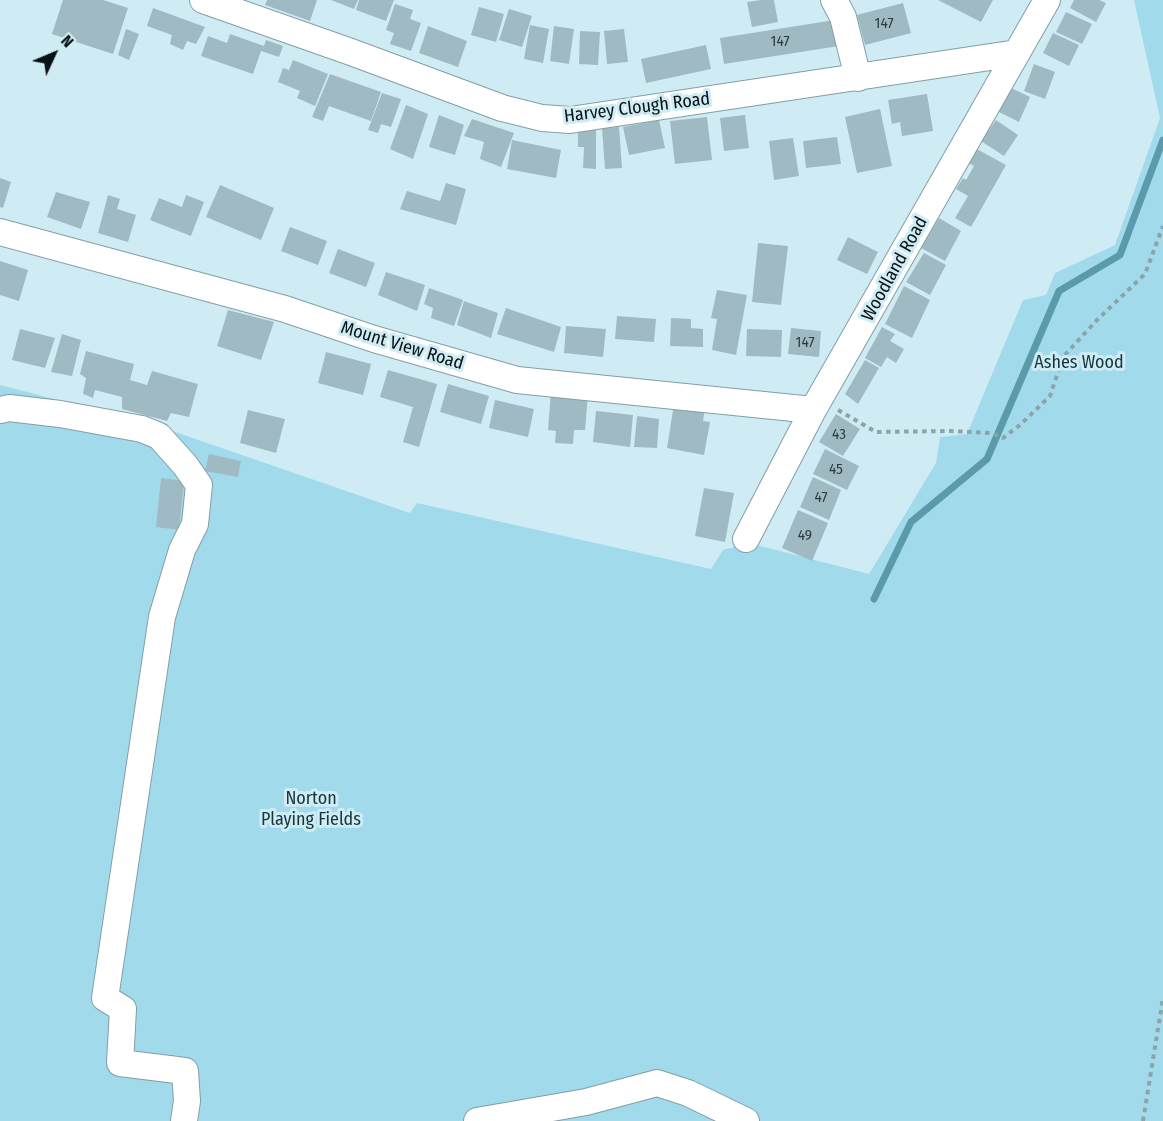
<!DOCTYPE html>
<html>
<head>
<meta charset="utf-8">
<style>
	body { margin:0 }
	#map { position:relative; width:1163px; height:1121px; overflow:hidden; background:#cfecf4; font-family:"Fira Sans Condensed",sans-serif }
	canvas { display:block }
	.north { position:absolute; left:24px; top:24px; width:60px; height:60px; -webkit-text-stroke:4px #cfecf4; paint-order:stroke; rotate:46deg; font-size:16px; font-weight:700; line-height:24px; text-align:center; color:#081214 }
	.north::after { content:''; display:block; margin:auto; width:21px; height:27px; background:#081214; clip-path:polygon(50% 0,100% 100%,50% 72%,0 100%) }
</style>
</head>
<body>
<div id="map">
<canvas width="1163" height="1121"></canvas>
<div class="north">N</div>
</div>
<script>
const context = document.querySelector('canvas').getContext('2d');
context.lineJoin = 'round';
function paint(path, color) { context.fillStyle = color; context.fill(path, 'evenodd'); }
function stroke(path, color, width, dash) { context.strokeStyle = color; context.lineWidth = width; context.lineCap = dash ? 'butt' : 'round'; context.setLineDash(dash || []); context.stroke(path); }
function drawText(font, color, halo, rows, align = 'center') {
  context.font = font + ' "Fira Sans Condensed",sans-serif'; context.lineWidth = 6; context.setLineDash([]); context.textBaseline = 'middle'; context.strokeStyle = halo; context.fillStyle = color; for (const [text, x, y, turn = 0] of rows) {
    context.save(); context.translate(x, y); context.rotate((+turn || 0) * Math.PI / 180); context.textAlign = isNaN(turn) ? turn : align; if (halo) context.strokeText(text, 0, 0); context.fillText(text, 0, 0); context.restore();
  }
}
paint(new Path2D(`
	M1134,0h29v1121h-1163v-736l155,40 255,88 7,-10 294,66 12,-19 26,-7 120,31 67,-111 4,-26 27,-3 56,-134 23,-5 9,-22 60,-28 45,-127z`), '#a1dbeb');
stroke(new Path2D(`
	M874,599l37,-77 76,-63 72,-168 61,-36 43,-115`), '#5b9aab', 7);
paint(new Path2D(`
	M63,0h40l25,8 -15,46 -61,-20z
	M267,0h50l-7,21 -45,-16z
	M331,0h27l-4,9z
	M359,0h35l-8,21 -30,-11z
	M761,0h13l4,22 -26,5 -5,-25z
	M938,0h55l-12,22z
	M1074,0h25l7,3 -10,19 -26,-14z
	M903,3l8,30 -46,12 -8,-30z
	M395,4l18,6 -3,9 11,4 -10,28 -21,-7 4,-11 -8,-3z
	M479,7l25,7 -8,28 -25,-7z
	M153,8l52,19 -9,17 -9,-3 -4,9 -13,-6 2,-9 -25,-9z
	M509,9l23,7 -10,31 -23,-7z
	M1066,12l26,12 -10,20 -26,-12z
	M835,20l4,26 -115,18 -4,-26z
	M530,25l19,4 -6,34 -19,-4z
	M428,26l39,15 -9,26 -39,-14z
	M554,26l20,3 -5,35 -19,-3z
	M126,29l13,5 -10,26 -11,-5z
	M624,29l4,33 -21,2 -3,-33z
	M580,31l20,1 -2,33 -19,-1z
	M1053,33l26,12 -10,21 -26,-13z
	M230,34l34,12 2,-6 17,6 -4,11 -18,-6 -8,23 -52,-18 7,-20 19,7z
	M706,45l5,24 -65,14 -5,-24z
	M293,60l35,14 -13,32 -18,-8 3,-7 -22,-9 5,-14 6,2z
	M1034,64l21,8 -10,27 -21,-8z
	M330,74l51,18 -10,29 -42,-15 -6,15 -11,-4z
	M1011,88l19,9 -11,25 -20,-10z
	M382,93l19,6 -10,28 -10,-3 -3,9 -10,-3z
	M927,94l6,37 -31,5 -2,-14 -8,2 -4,-24z
	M406,105l22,9 -15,45 -23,-10z
	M880,109l12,57 -35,7 -12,-56z
	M439,115l25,10 -9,30 -26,-8z
	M745,115l4,33 -25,3 -4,-33z
	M707,117l5,43 -37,4 -5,-43z
	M472,119l42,14 -13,34 -21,-8 4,-17 -20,-6z
	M659,120l6,28 -36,7 -6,-28z
	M996,120l22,15 -14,21 -23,-15z
	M578,125h18v44l-13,-1 1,-21h-6z
	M619,127l3,41 -17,1 -3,-41z
	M837,137l4,27 -35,4 -3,-27z
	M793,138l6,38 -25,4 -5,-39z
	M512,140l49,10 -5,28 -49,-9z
	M975,148l31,17 -35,62 -16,-9 13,-22 -12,-7 7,-11 3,2 8,-14 -7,-4z
	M0,178l11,4 -8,26 -3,-1z
	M446,183l20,6 -10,36 -56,-16 7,-18 33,10z
	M220,185l54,23 -13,32 -55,-23z
	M56,192l34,10 -9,27 -34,-12z
	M108,195l12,4 -3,10 19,6 -8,27 -30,-9z
	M186,195l18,7 -13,34 -41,-16 9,-22 23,9z
	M939,218l22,13 -16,30 -24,-13z
	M290,227l37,14 -9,24 -37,-14z
	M848,237l30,15 -11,22 -30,-14z
	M758,243l30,3 -7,59 -29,-3z
	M338,249l37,14 -9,24 -37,-14z
	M924,253l22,12 -16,30 -24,-13z
	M0,261l28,9 -9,31 -19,-6z
	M386,272l39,13 -8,26 -39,-16z
	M904,286l26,14 -18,38 -27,-14z
	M429,288l34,12 -9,26 -23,-8 2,-10 -9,-4z
	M717,290l30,5 -11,60 -24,-5 5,-31 -6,-1z
	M464,301l34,12 -7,25 -34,-13z
	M506,308l55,19 -7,25 -57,-18z
	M228,310l46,12 -13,38 -44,-14z
	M617,316l39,3 -2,23 -39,-3z
	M671,318l20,1v9l12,1v18l-33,-1z
	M566,326l40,3 -3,28 -39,-4z
	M882,327l13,7 -5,7 14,8 -8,14 -9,-6 -6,10 -16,-9z
	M791,328l30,3 -2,26 -31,-3z
	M20,329l35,9 -10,30 -33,-8z
	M747,329l35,1 -1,27 -35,-1z
	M62,334l19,6 -9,36 -21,-4z
	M86,351l48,13 -4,16 17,5 5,-14 46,13 -9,33 -18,-4 -4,8 -45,-12v-12l-27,-7 -2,8 -10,-4 3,-16 -6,-4z
	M326,352l45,12 -8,31 -45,-12z
	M865,360l14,8 -21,36 -13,-10z
	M388,370l49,14 -18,63 -16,-5 10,-35 -33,-10z
	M448,384l41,12 -8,28 -41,-12z
	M551,391l37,3 -3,36h-11l-1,14 -18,-1 1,-12 -8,-1z
	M495,400l39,9 -6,28 -39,-9z
	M674,404l31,5 -2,12 7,1 -6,33 -37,-7z
	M248,410l37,9 -9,34 -36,-10z
	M596,411l37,4 -3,32 -37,-5z
	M836,414l24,15 -17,27 -24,-14z
	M637,416l22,3 -2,29 -23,-1z
	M825,449l34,17 -12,24 -34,-16z
	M209,454l32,7 -3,16 -33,-6z
	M813,477l28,13 -12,30 -29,-13z
	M161,478l23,3 -5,49 -23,-3z
	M704,488l30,5 -9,49 -30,-6z
	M798,510l30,13 -16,38 -30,-13z`), '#9fbac2');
const minor = new Path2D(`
	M203,0l148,52 151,56 40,10 28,2 447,-67
	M834,0l9,17 15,61
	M0,232l285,77 89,30 143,41 296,30
	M0,410l9,-2 51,6 82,15 17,7 26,29 14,20 -4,39 -13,26 -20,67 -57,381 18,11 -3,54 65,8 2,30 -3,20
	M746,539l67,-129 234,-410
	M477,1121l109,-19 71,-19 31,10 58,28`);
stroke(minor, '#839ea6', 28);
stroke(new Path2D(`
	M838,410l38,22 74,-1 42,2 11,5 17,-13 30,-29 13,-39 34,-37 48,-46 18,-48
	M1143,1121l20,-123`), '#8ca3a9', 4, [4.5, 4.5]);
stroke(minor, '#fff', 26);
drawText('15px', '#2e3c40', null, [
	["147",884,24],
	["147",780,42],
	["147",805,343],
	["43",839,435],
	["45",836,470],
	["47",821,498],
	["49",805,536]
]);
drawText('18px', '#081214', '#cfecf4', [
	["Harvey Clough Road",637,108,-7],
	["Woodland Road",895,269,-61],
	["Mount View Road",402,346,17]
]);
drawText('18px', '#16363e', '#cfecf4', [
	["Ashes Wood",1079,363],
	["Norton",311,799],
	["Playing Fields",311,820]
]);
</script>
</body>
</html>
